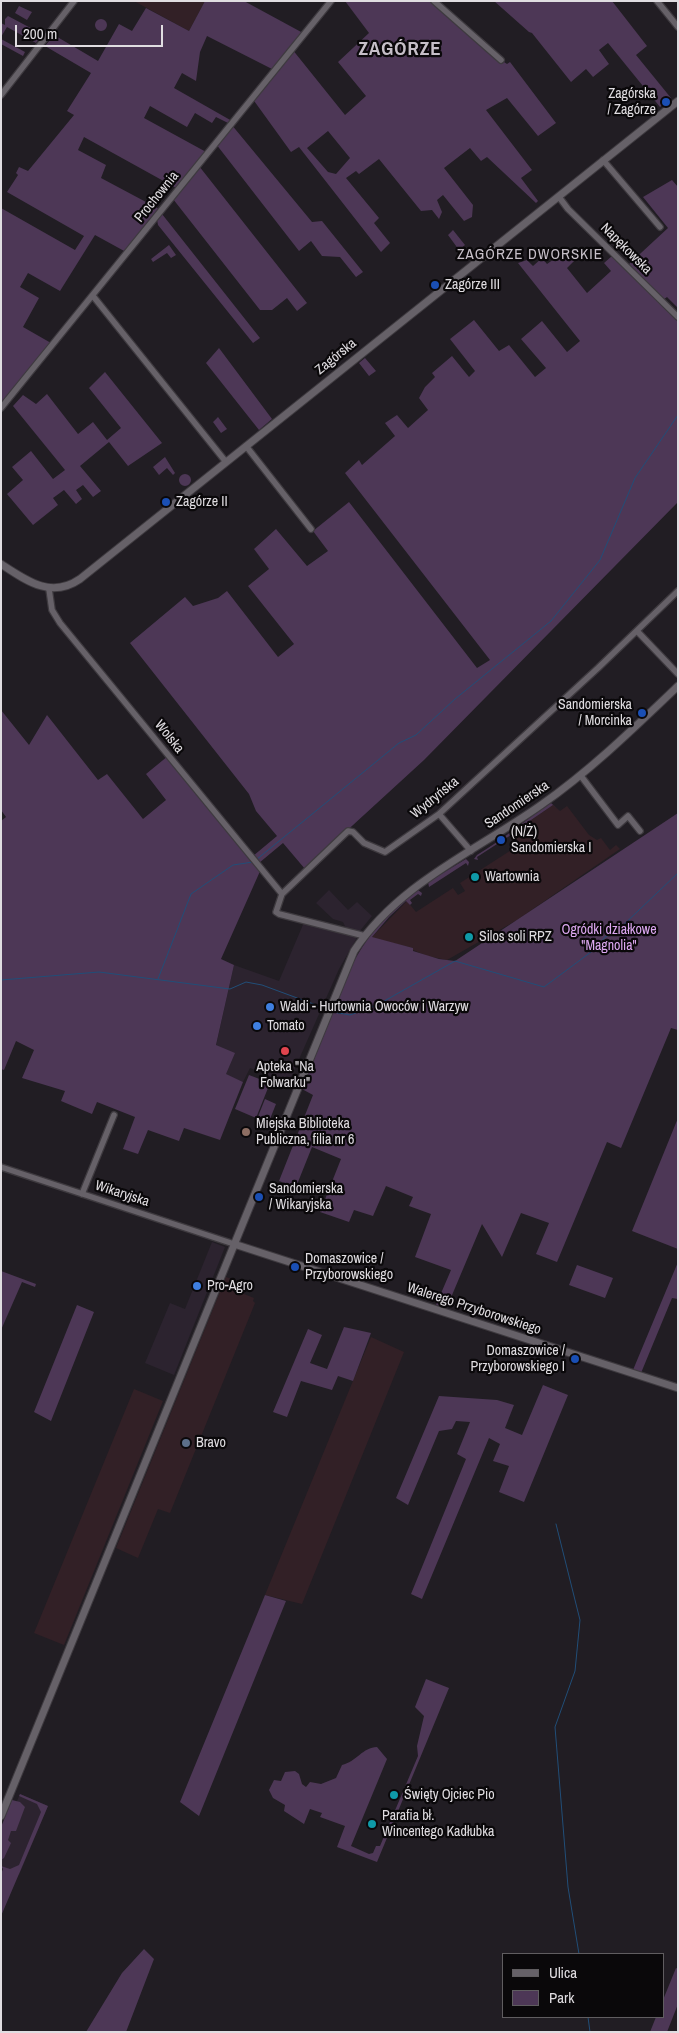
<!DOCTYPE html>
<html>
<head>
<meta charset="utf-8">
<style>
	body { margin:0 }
	#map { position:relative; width:679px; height:2033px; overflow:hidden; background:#211d23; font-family:"Archivo Narrow",sans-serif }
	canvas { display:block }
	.frame { position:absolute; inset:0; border:2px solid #e0dde1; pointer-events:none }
	.legend { position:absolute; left:502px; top:1953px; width:162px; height:65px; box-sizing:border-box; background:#0a080a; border:1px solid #605d60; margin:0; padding:6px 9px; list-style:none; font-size:15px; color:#e0dde1 }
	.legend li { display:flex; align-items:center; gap:10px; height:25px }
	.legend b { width:25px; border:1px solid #605d60 }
	.scale { position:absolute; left:15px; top:25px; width:148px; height:22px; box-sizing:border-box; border:2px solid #e0dde1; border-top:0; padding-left:6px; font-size:15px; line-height:18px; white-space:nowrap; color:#e0dde1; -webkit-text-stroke:4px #0a080a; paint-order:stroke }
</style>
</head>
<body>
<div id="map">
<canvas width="679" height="2033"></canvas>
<div class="frame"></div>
<ul class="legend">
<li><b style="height:6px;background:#666168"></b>Ulica</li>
<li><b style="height:14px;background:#4d3756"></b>Park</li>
</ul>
<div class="scale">200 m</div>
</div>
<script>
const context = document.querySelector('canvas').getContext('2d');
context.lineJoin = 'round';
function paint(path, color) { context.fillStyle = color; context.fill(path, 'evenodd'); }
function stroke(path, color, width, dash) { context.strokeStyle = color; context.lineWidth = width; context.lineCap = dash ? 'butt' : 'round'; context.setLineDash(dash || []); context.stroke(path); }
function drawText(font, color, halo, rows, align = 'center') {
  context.font = font + ' "Archivo Narrow",sans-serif'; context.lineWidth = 4.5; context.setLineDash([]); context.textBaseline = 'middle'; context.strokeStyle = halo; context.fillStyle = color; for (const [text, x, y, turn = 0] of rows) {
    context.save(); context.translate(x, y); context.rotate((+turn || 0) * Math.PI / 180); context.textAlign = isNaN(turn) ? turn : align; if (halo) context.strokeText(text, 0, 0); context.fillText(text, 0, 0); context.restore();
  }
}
paint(new Path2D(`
	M329,890l19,20 9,-8 15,14 -13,16 -13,-4 -3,-6 -10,-3 -17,-16z
	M305,920l54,14 -20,35 -51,115 -38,-16 -7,14 -17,-7 -10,-29 18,-81 45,16z
	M212,1242l13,5 -51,128 -29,-12 25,-60 15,6z
	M20,1794l28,12 -29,69 -18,-7v-29z`), '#2c232f');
paint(new Path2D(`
	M134,1h71l-16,30z
	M553,805l7,6 7,-5 22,29 8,5 4,-2 9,12 6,-5 4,4 -103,71 -70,40 -20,-4 -14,-6v-2l-42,-10 36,-37 9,11 37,-24 5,7 7,-4 -5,-8 56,-36 -3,-5 3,-3 -4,-6z
	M226,1277l22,8 -4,9 10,4 -1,3 2,2 -85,210 -12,-4 -20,49 -22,-10z
	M371,1337l33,15 -102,252 -37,-9z
	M134,1389l29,12 -99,244 -30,-12z`), '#322026');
paint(new Path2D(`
	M205,1h39l59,32 -31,36 -65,-33 -7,16 -4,29 -14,-8 -8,15 58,33 -2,3 -14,-7 -4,6 -17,-10 -8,14 -37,-21 -6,12 64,35 -30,36 -94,-52 -6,13 28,15 -5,13 60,32 -35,42 -31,-17 -35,56 -32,-18 -8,14 19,11 -16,29 28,16 -50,61v-196l74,42 9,-14 -77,-44 11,-17 -2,-2 3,-6 9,4 46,-56 -7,-4 24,-38 -46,-27 9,-11 44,26 21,-37 13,7 14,-23 43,23z
	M345,1h89l67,59 6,4 3,-2 46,61 -18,13 -31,-38 -21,12 46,60 -11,8 17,23 -2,2 -49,-46 -6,4 -11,-13 -26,20 29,37 -1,12 -8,4 -21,-26 -6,5 5,12 -3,7 -7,-9 -11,1 -42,-52 -20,15 -3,-3 -10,7 33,40 -5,5 16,20 -9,9 -82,-105 -8,5 -39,-54 40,-49 53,66 21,-19 -28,-34 31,-29zM328,131l22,27 -14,16 -8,-2 -21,-24z
	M494,1h118l35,45 -11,9 35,43 -11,9 -52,-64 -9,7 10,14 -16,13 -7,-8 -15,13 -39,-49 -3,-1z
	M19,6l13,6 -5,8 -12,-7z
	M8,16l34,18 -6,9 -29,-16 -6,10v-14l4,2v-6z
	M95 25a6 6 0 1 1 12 0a6 6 0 1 1-12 0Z
	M1,39l24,13 -2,4 -22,-12z
	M231,124l81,98 10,-1 41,51 -7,5 -16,-20 -18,-1 -11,-15 -12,10 -83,-107z
	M199,166l108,137 -10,8 -10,-13 -15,12h-12l-87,-111z
	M672,180l6,7v121l-11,-11 -4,3 -35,-35 40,-37 -25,-31z
	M162,214l98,124 -7,5 -95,-118 -1,-5z
	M453,230l12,15 -6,5 -11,-15z
	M169,245l7,10 -5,3 -4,-5 -14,9 -2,-3z
	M568,249l8,10 -9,9 20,25 24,-22 -7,-8 8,-7 66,66v180l-254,258 -119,109 -22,-26 -24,20 -6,-7 24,-20 -21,-25 -7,-17 -119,-151 55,-46 8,9 25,-8 9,-7 51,66 16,-13 -46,-58 21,-17 -15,-20 22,-20 31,37 21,-15 -15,-20 36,-29 128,166 13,-8 -145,-187 14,-13 3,5 33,-29 -10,-13 12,-8 11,13 20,-18 -9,-12 6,-11 10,-10 -3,-4 20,-17 17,21 6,-6 -25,-32 24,-19 25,31 10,-6 26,32 11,-9 -25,-29 21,-18 25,31 13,-11 -62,-78 9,-3 6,6 9,-8 5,6 10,-7 2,1z
	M219,348l53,71 -13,11 -53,-67z
	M365,358l11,13 -7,5 -10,-13z
	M105,372l57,71 -34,23 -19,-24 -29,24 21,25 -8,6 -10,-12 -7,5 6,9 -6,5 -12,-14 -11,8 5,7 -25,20 -26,-31 16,-14 -11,-13 19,-16 22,28 12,-9 -52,-64 10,-11 13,9 11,-10 31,40 15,-12 14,18 14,-12 -32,-40z
	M218,417l9,12 -6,4 -8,-11z
	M165,457l10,16 -2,2 -6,-7 -8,7 -6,-8z
	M179 480a6 6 0 1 1 12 0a6 6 0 1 1-12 0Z
	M1,710l28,35 18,-30 51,65 9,-6 36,45 23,-19 -20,-26 22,-18 93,113 -40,90 13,6 -18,80 19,8 -9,21 17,8 -23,58 -36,-12 -5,13 -31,-11 -10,24 -15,-5 12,-32 -38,-15 -5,12 -31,-13 4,-10 -43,-13 12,-28 -18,-9 -12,29 -3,-1v-248l5,-4 -5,-7z
	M551,803l9,8 -7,-6 -41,28 3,4 -4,-2 -34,22 1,3 -4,-1 3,-4c27,-16 48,-35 74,-52z
	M678,813v217l-7,-2 -50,120 -14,-6 -50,120 -21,-8 13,-31 -28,-10 -19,44 -20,-33 -35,83 -11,-2 15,-35 -36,-13 16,-43 -22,-8 4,-9 -27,-11 -13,30 -19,-6 -5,12 -29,-10 21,-53 -29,-12 -16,40 -17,-6 34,-86 -11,-6 51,-126c15,-27 37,-57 65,-73l4,3 -1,3 -3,-2 -8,6 2,3 -2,2 -4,-4 -17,16 -17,20 41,11v3l26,8 16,2z
	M466,859l3,3 -1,4 -2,-3 -37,24 -1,-5z
	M249,1075l21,8 -14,35 -21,-9z
	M265,1099l11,5 -10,25 -11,-5z
	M678,1118v131l-46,-18z
	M678,1262v37l-6,-1 -31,75 -8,-3z
	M577,1265l36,13 -8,20 -36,-13z
	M1,1271l35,13 -1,3 -13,-5 -21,48z
	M77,1305l17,7 -43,109 -17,-9z
	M344,1327l27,6 -18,48 -15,-5 -6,14 -31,-9 -14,36 -14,-5 35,-83 14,6 -12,28 17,6z
	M543,1385l25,10 -44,107 -25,-10 10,-26 -16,-5 7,-17 -11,-6 -67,161 -11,-5 55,-135 -9,-5 13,-32 -14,-1 -4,8 -13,2 -31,74 -12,-7 43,-102 58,4 17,5 -9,23 17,7z
	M265,1595l21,6 -87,215 -19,-14z
	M426,1679l23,9 -72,174 -40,-15 8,-21 -25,-9 2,-4 -12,-4 -6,15 -20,-13 1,-6 -12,-7 -4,-8 5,-10 7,1 4,-9 10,-1 4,3 3,10 4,3 4,-5 11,2 15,-6 6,-13c14,-3 21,-18 35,-18l10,12 -36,87 18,8 4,-1 3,-7h4l38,-90 -1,-10 7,-30 -9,-9z
	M20,1794l28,12 -47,110v-42l2,-5 -2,-3 9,3 9,-4 22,-53 -4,-8 -18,-8z
	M12,1800l8,2 5,5 -9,24h-5l-3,9 3,3 -7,15 -3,2v-33z
	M144,1949l10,10 -28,73h-40l36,-59z
	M676,1968l2,1v35l-11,28h-17l6,-15h7v-17z`), '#4d3756');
stroke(new Path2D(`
	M256,860l143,-117 17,-8 39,-36 96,-78 49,-61 35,-82 43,-63
	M158,979l33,-85 42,-29 20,-3
	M1,980l98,-8 131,17 16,-7 16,3 65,24
	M333,1012l17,3 29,-11 76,-43 89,26 51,-38 10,-12 13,-7 60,-57
	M556,1524l24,96 -5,51 -20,56 13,160 11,67
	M588,2017l2,15`), '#214e78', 1);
const minor = new Path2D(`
	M434,1l67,59
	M657,1l21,26
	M1,95l73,-94
	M603,160l57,67
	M559,197l9,12 110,108
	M93,296l133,166
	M1,408l330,-407
	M246,446l65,83
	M49,589l3,21 8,13 222,271
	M637,631l41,43
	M581,776l37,49 10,-9 12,15
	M439,814l32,37
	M365,936l-86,-22 -3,-2 6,-18 66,-63 5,1 11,11 21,9 54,-38 159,-146 80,-77
	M1,1167l233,77
	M82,1194l32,-79`);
const tertiary = new Path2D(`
	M1,564c26,17 50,35 79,15l598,-478
	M234,1244l444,144
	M1,1816l353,-865c45,-68 122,-100 187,-146 50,-35 93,-77 137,-119`);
stroke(minor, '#3e3a3f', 8);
stroke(tertiary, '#3e3a3f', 9);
stroke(minor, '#666168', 5.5);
stroke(tertiary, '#666168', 7);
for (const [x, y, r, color] of [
	[666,102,5,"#1a4fb4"],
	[435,285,5,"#1a4fb4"],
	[166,502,5,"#1a4fb4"],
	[642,713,5,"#1a4fb4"],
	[501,840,5,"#1a4fb4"],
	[475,877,5,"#0f9aa8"],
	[469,937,5,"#0f9aa8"],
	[270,1007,5,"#3f7fe0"],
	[257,1026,5,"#3f7fe0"],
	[285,1051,5,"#e0444e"],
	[246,1132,5,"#8d6e63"],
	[259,1197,5,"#1a4fb4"],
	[295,1267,5,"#1a4fb4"],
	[197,1286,5,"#3f7fe0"],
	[575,1359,5,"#1a4fb4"],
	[186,1443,5,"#5c6f8a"],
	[394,1795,5,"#0f9aa8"],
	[372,1824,5,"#0f9aa8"]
]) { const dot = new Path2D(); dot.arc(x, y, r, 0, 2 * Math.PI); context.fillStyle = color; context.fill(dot); stroke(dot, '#0a080a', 2); }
drawText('14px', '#e0dde1', '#0a080a', [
	["Zagórska",656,94,"right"],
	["/ Zagórze",656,110,"right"],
	["Zagórze III",445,285],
	["Zagórze II",176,502],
	["Sandomierska",632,705,"right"],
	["/ Morcinka",632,721,"right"],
	["(N/Ż)",511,832],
	["Sandomierska I",511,848],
	["Wartownia",485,877],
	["Silos soli RPZ",479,937],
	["Waldi - Hurtownia Owoców i Warzyw",280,1007],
	["Tomato",267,1026],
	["Apteka \"Na",285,1067,"center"],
	["Folwarku\"",285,1083,"center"],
	["Miejska Biblioteka",256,1124],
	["Publiczna, filia nr 6",256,1140],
	["Sandomierska",269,1189],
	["/ Wikaryjska",269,1205],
	["Domaszowice /",305,1259],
	["Przyborowskiego",305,1275],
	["Pro-Agro",207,1286],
	["Domaszowice /",565,1351,"right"],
	["Przyborowskiego I",565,1367,"right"],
	["Bravo",196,1443],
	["Święty Ojciec Pio",404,1795],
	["Parafia bł.",382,1816],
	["Wincentego Kadłubka",382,1832]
], 'left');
drawText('14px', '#e0dde1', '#0a080a', [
	["Prochownia",157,197,-51],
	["Napękowska",626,249,45],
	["Zagórska",336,357,-39],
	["Wolska",169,737,51],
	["Wydryńska",435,798,-39],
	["Sandomierska",517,805,-34],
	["Wikaryjska",122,1194,18],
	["Walerego Przyborowskiego",474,1309,18]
]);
drawText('14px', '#dda8f1', '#0a080a', [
	["Ogródki działkowe",609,930],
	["\"Magnolia\"",609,946]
]);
context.letterSpacing = '1px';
drawText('15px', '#c6bfc8', '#0a080a', [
	["ZAGÓRZE DWORSKIE",530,255]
]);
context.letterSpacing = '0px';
context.letterSpacing = '1px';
drawText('bold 19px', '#c6bfc8', '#0a080a', [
	["ZAGÓRZE",400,50]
]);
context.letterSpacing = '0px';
</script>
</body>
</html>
